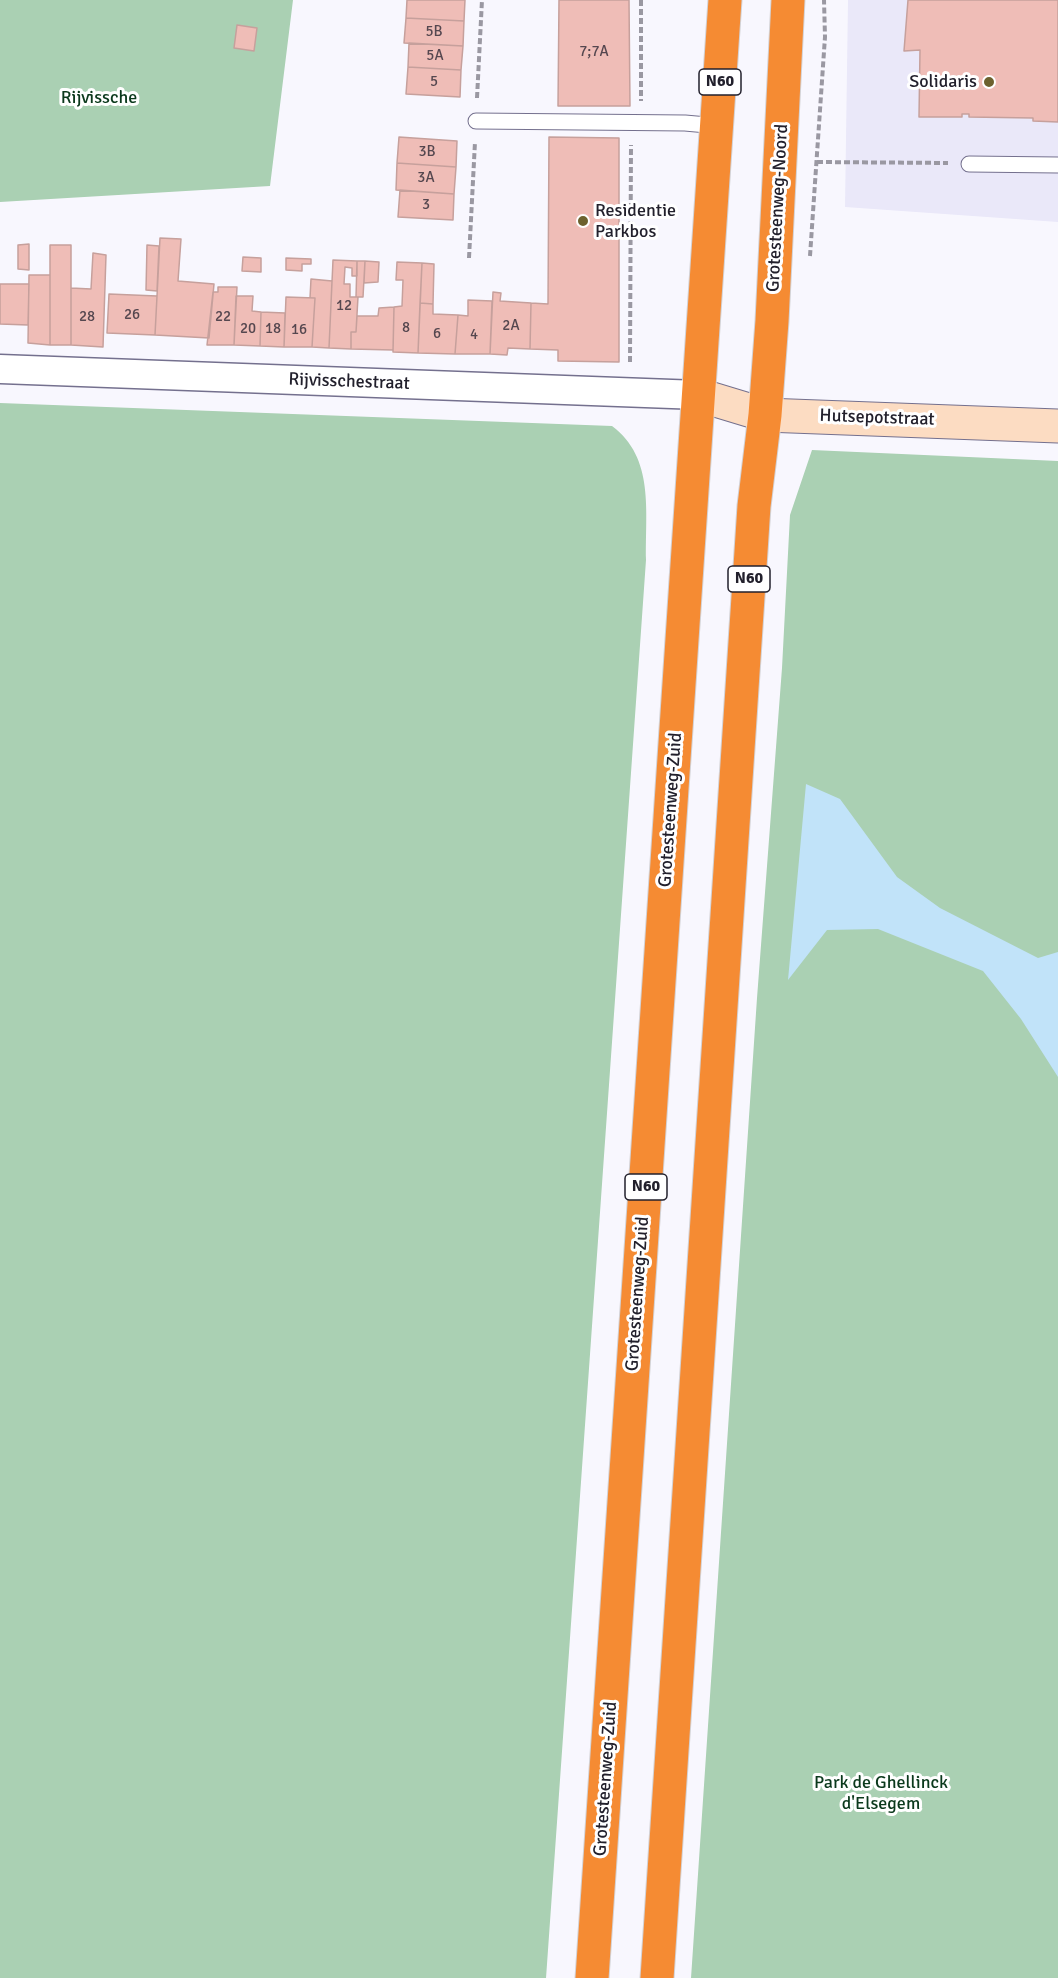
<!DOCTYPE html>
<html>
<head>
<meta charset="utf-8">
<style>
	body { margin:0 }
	canvas { display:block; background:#f8f7fe }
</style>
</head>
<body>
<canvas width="1058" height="1978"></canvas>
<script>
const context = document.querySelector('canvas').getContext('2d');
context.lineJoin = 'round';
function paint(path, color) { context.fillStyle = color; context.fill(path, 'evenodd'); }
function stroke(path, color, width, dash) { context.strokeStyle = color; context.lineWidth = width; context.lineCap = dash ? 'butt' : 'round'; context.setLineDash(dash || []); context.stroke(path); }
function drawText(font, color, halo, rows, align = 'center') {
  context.font = font + ' Signika,sans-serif'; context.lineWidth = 6; context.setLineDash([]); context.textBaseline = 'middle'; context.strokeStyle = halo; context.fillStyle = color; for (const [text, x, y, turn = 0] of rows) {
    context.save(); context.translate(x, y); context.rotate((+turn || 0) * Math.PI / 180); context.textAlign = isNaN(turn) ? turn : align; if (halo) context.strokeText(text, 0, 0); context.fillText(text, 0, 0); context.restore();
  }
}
paint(new Path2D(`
	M848,0h210v222l-213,-15z`), '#eae8f9');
paint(new Path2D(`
	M0,0h293l-23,186 -270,16z
	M0,403l612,23c43,32 33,86 34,134l-100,1418h-546z
	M812,450l246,11v1517h-367l66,-980 25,-330 8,-153z`), '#aad0b3');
paint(new Path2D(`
	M806,784l34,15 57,78 43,31 98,50 20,-6v125l-37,-58 -38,-48 -105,-42 -51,1 -39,50z`), '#c1e3f9');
const building = new Path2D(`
	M407,0h58l-1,21 -58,-3z
	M559,0h70l1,106h-72z
	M908,0h150v122l-25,-1v-3l-64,-1v-3h-7v3h-43l1,-67 -16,1z
	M406,18l58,3 -1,25 -59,-3z
	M237,25l20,3 -3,23 -20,-3z
	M409,43l54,3 -2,24 -53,-3z
	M408,67l53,3 -1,27 -54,-3z
	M399,137l58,4 -1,26 -59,-4z
	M549,137l70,1v224l-61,-1v-11l-28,-1 1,-46 17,1z
	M397,163l59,4 -2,27 -58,-4z
	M400,190l54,4 -1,26 -55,-3z
	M160,238l21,1 -3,42 36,3 -5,54 -54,-3z
	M29,244v26l-11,-1v-24z
	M50,245h21v100h-21z
	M147,245l12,1 -2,45 -11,-1z
	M93,253l13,2 -3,92 -32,-2v-57l20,1z
	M243,257l18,1v14l-19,-1z
	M286,258l25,1v5h-9v7l-16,-1z
	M333,260l24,1v15h-5v-8l-7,-1 -1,17h6v13h8l-2,35h-5v17l-22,-1z
	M357,261h8l-2,36h-7z
	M365,261l14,1 -1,20 -14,1z
	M397,262l25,1 -4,90 -25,-1 1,-45 8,-1 1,-26h-7z
	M422,263l12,1 -1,40 -13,-1z
	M29,275h21v70l-22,-2z
	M311,279l21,2 -3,67 -17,-1 3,-49h-5z
	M0,284h29l-1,41 -28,-1z
	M218,287h19l-3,58h-27l6,-53h5z
	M493,292l8,1 -1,8 31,2 -1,46 -22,-1 -1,7 -17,-1z
	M109,294l48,2 -2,39 -48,-2z
	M236,296h17l-1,15 9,1 -1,34 -26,-1z
	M286,297l29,1 -3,49h-28z
	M468,300l24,1 -2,53h-35l3,-39 10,1z
	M420,303l13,1v10l25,1 -3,39 -37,-1z
	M394,307l-1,43 -42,-1v-17h5l1,-16h21l1,-8z
	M261,312l24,1 -1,34 -24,-1z`);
paint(building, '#efbdb7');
stroke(building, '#c6a09c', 1.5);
const lane = new Path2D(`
	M476,121l209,2 33,3
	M969,164l89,1`);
const street = new Path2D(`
	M0,369l699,26`);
const secondary = new Path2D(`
	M699,395l66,20 293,11`);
const highway = new Path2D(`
	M592,1978l133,-1978
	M657,1978l97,-1472 11,-91 7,-94 16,-321`);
stroke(lane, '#74708e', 17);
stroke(street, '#74708e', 31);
stroke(secondary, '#74708e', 35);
stroke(highway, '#d3d2d5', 35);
stroke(new Path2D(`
	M641,0v101
	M477,98l5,-98
	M817,162l131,1
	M810,256l15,-219 -1,-37
	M469,258l6,-116
	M630,362l1,-217`), '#9a98a2', 4, [6, 3]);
stroke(lane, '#fff', 15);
stroke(street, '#fff', 28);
stroke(secondary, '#fcdcc2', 33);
stroke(highway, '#f58b33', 33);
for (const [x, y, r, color] of [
	[989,82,6,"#6c612e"],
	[583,221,6,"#6c612e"]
]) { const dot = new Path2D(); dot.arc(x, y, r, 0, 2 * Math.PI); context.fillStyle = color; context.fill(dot); stroke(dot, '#fff', 2); }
drawText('15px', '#55474f', null, [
	["5B",434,32],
	["7;7A",594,52],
	["5A",435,56],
	["5",434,82],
	["3B",427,152],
	["3A",426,178],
	["3",426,205],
	["12",344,306],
	["26",132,315],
	["28",87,317],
	["22",223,317],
	["2A",511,326],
	["8",406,328],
	["20",248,329],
	["18",273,329],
	["16",299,330],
	["6",437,334],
	["4",474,335]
]);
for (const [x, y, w] of [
	[720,82,42],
	[749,579,42],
	[646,1187,42]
]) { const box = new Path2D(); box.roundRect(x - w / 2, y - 13, w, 26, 4.5); context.fillStyle = '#fff'; context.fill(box); stroke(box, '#22202c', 1.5); }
drawText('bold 16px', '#22202c', null, [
	["N60",720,82],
	["N60",749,579],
	["N60",646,1187]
]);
drawText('18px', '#22202c', '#fff', [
	["Solidaris",977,82],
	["Residentie",595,211,"left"],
	["Parkbos",595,232,"left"]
], 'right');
drawText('18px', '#0b391c', '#fff', [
	["Rijvissche",99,98],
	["Park de Ghellinck",881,1783],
	["d'Elsegem",881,1804]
]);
drawText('18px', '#22202c', '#fff', [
	["Grotesteenweg-Noord",778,208,-87],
	["Rijvisschestraat",349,382,2],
	["Hutsepotstraat",877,418,2],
	["Grotesteenweg-Zuid",671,810,-86],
	["Grotesteenweg-Zuid",638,1294,-86],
	["Grotesteenweg-Zuid",606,1779,-86]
]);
</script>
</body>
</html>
